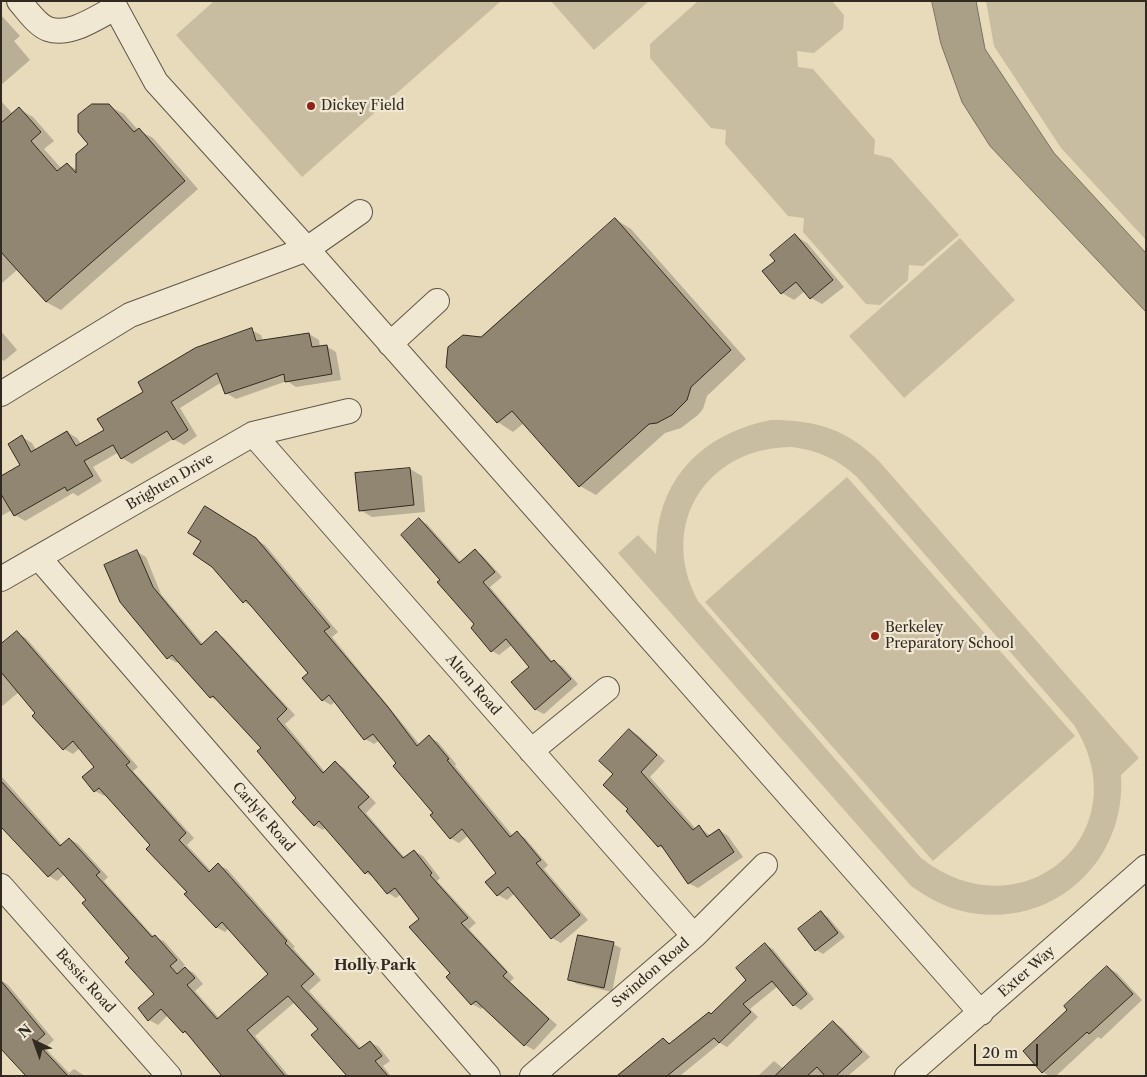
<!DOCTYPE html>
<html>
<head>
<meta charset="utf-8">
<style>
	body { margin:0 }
	#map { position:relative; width:1147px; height:1077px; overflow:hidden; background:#e8dbbc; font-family:"Libre Caslon Text",serif }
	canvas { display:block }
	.frame { position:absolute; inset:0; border:2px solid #322a20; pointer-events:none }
	.north { position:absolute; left:10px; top:1017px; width:50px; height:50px; -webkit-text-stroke:4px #f0e8d3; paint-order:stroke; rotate:318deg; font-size:14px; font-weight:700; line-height:20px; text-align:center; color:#322a20 }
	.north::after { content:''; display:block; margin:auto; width:18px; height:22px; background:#322a20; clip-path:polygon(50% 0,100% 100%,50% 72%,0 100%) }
	.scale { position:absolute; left:974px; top:1044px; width:64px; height:22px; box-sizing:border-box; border:2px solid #322a20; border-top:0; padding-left:6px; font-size:15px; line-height:18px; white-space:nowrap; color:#322a20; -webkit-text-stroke:4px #f0e8d3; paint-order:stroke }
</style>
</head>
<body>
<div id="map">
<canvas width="1147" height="1077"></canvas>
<div class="frame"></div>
<div class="north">N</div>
<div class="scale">20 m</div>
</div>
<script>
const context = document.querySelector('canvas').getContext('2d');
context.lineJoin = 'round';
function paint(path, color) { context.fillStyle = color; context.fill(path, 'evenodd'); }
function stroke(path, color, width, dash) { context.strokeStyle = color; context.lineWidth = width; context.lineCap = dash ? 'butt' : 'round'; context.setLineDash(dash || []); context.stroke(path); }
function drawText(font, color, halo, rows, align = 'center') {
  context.font = font + ' "Libre Caslon Text",serif'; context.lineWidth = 4.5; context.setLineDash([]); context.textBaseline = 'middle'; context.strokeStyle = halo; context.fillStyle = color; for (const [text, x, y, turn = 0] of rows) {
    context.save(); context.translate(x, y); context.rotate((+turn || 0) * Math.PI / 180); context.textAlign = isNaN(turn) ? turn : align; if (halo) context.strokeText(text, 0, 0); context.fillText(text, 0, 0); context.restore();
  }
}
paint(new Path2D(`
	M214,1h287l-199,176 -126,-142z
	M551,1h98l-55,49z
	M698,1h134l12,14 -1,14 -29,24 -17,-2 1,16 15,2 62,71 -1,14 17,4 68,77 -36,31 -14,-1 -1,15 -28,25 -14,-1 -63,-72 1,-14 -16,-2 -63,-72 1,-14 -15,-2 -61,-70v-14z
	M986,1h160v239l-85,-92 -67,-102z
	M960,238l55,62 -111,98 -55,-62z
	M771,420c45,0 75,9 107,40l261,298 -18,17c6,90 -74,159 -163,135 -18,-5 -32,-14 -47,-24l-293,-333 20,-18 18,19c1,-9 0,-18 2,-27 10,-61 56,-96 113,-107zM792,447c25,3 47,13 65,30l217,248c68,108 -52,212 -153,133l-223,-257c-41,-77 9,-154 94,-154z
	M847,477l228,259 -142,125 -228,-259z`), '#c9bda1');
const water = new Path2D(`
	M932,1h44l9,48 69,104 92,100v59l-156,-166 -28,-44 -21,-58z`);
paint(water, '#aa9f87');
stroke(water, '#7a705e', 1);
paint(new Path2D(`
	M1,15l19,21 -6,5 16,19 -29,25z
	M1,101l12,13 6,-5 14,8 21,24 -10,8 18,20 5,-5 10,6 32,-64 15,8 14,16 15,8 45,51 -137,121 -15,-8 -28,-33 -17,15z
	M615,219l16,10 115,130 -39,37 -4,13 -5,6 -17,13 -16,5 -69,62 -16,-9 -56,-63 -11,9 -15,-10 -51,-56z
	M796,236l11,7 37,44 -22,17 -11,-6 -6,-7 -11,9 -12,-7 -5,-32z
	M251,330l10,5 2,6 46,-7 10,6 1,7 6,-1 10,6 5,28 -45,7 -9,-6 -51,18 -10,-6 -4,-11 -42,26 17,28 -13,9 -11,-6 -41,25 -10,-6 -3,-6 -26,15 9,14 -24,15 -5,-3 -48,28 -10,-6 -3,-5 -11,6v-39l21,-12v-28l10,6 4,7 31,-18 10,6 4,6 24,-14z
	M1,331l16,19 -13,11 -3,-2z
	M410,469l12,7 3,36 -53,5 -12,-7z
	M214,513l51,32 73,87 -6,5 88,108 9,-8 9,5 18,22 -1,2 58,70 4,-3 8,5 23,27 -4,4 44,51 -27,23 -9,-5 -38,-44 -7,6 -9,-5 -11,-13 10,-9 -28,-38 -10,8 -9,-5 -70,-98 -6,4 -9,-5 -29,-38 -5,4 -9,-5 -13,-27 -56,-66 -9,-5 -41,-61z
	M420,520l7,4 34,38 14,-11 7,4 20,22 -12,10 63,75 9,4 16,18 -34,30 -8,-4 -23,-28 18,-15 -19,-22 -13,10 -7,-4 -16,-26 -34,-45z
	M137,552l9,5 15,37 42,50 13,-11 8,5 71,77 -10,9 40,48 11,-9 8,5 32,35 -10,10 39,45 9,-7 9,5 17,22 -3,3 39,42 -7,6 45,49 -4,4 47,43 -23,25 -9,-5 -42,-38 -2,2 -9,-5 -20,-30 -31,-55 -20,-25 -5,4 -8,-5 -13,-15 -9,-5 -40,-46 -3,3 -9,-5 -52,-77 -41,-45 -10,-6 -32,-36 -2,2 -9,-5 -47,-56z
	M17,633l9,5 112,129 -5,4 61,67 -7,7 24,26 7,-6 9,4 68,78 -2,1 28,32 -12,11 53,58 8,-7 9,5 11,14 -7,5 8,10h-43l-29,-47 -24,-27 -40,34 34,40h-65l-33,-40 -8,-4 -15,-17 -10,10 -9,-5 6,-26 -67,-94 -23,-26 -8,7 -8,-5 -48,-52v-48l61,69 8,-6 8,5 30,33 -4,4 50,56 10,4 21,24 -2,2 11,6 9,11 -8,7 24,27 51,-44 -41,-46 -4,4 -9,-5 -64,-82 -46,-51 -2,2 -9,-5 1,-24 -16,-19 -7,6 -9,-5 -30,-33 11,-11 -26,-13 -18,15v-61z
	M630,730l9,6 26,25 -15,16 46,52 3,-2 12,9 8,-6 9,6 15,21 -45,31 -10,-5 -22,-33 -7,-4 -29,-37 -16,-35z
	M821,913l7,4 17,20 -22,17 -7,-4z
	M613,944l8,4 -9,44 -35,-8 -7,-4z
	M765,945l8,4 41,50 -13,11 -7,-5 -16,-19 -28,23 8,8 -31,30 -7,-4 -40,33h-65l49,-37 7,5 41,-29 36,-35z
	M1107,967l10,6 25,27 -41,39 -3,-2 -42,39h-7l-6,-4 26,-62z
	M1,980l7,5 46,55 -9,8 24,25 5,-4 11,7h-58l-26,-28z
	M834,1023l8,5 28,29 -22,19h-90l16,-15 10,8z`), '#0003');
const building = new Path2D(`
	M92,104h17l25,28 5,-4 46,53 -139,121 -45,-50v-129l18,-16 22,25 -10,9 26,30 10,-8 9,10v-19l12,-10 -10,-12v-17z
	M615,218l116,132 -40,37 -4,13 -15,15 -15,8 -8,1 -70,63 -67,-76 -15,12 -51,-56 2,-20 15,-12 18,2z
	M795,234l38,46 -23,19 -14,-17 -15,12 -19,-23 13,-10 -5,-6z
	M252,328l4,13 53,-8 3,14 15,-2 5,29 -47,8 -1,-8 -59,20 -8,-21 -46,29 17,28 -15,10 -6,-9 -46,28 -8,-14 -29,16 9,15 -26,15 -2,-4 -51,29 -13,-22v-18l19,-11 -12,-21 14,-9 9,17 36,-21 9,15 28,-16 -7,-11 46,-27 -5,-10 57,-34z
	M410,468l4,37 -55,6 -4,-38z
	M205,506l51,32 74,89 -6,4 64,76 29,39 12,-11 20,24 -2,1 63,77 7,-6 24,29 -5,3 44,52 -29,24 -43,-52 -11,9 -12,-14 11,-9 -34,-44 -12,10 -20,-24 3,-2 -40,-47 3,-3 -23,-29 -9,6 -35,-45 -7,6 -20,-23 6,-5 -62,-73 -3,3 -31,-36 -19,-13 8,-13 -13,-8z
	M419,518l40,45 16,-14 20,23 -12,10 68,80 3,-2 17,19 -36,31 -24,-28 18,-15 -23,-28 -15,13 -20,-24 3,-4 -37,-42 3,-2 -39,-45z
	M137,550l16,37 48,58 15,-14 71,78 -10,10 46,54 12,-12 34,36 -11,10 45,51 11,-8 18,23 -2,2 38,43 -7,5 46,49 -4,4 46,43 -25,27 -48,-45 -5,4 -25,-28 4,-4 -41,-46 10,-8 -24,-31 -8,6 -19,-23 -3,3 -46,-53 -5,5 -22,-24 4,-4 -39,-47 4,-3 -48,-52 -3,2 -38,-43 -5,4 -47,-57 -16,-37z
	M17,631l113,131 -4,3 60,68 -7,7 30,32 9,-9 69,78 -2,2 29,31 -13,12 58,63 11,-8 12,15 -7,5 13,15h-41l-36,-41 7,-6 -30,-33 -41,34 38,46h-63l-37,-45 -2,2 -22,-24 -13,12 -10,-13 16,-14 -29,-32 4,-4 -47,-55 4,-3 -28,-32 -10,9 -47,-50v-46l59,65 9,-8 31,34 -4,3 56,62 3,-2 22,25 -7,6 7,8 8,-7 10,11 -8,7 30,34 51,-45 -46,-52 -6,6 -32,-34 3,-2 -41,-43 4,-4 -51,-57 -5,4 -12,-15 12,-10 -21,-26 -10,9 -31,-34 3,-3 -34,-41v-28z
	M629,729l28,26 -16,17 52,58 6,-5 8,12 12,-8 15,23 -46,32 -27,-39 -3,2 -32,-36 2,-2 -25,-24 10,-11 -14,-13z
	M821,911l17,22 -23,18 -17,-22z
	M578,935l36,7 -10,46 -36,-8z
	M765,943l42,51 -14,12 -21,-25 -29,23 8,8 -32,31 -5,-5 -47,38h-50l46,-38 6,6 40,-32 2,2 35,-34 -10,-12z
	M1107,966l26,28 -44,40 -2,-2 -45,41 -19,-22 44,-41 -3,-4z
	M1,981l44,53 -9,8 32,34h-42l-25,-27z
	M833,1021l29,31 -26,24h-11l-8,-9 -10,9h-32z`);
paint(building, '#918671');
stroke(building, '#322a20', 1);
const minor = new Path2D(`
	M19,1c8,9 18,24 29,28 22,8 49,-12 67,-21
	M112,1l44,81 151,167 674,764
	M390,344l47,-43
	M1,394l129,-79 177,-66 53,-37
	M253,434l441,502
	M39,558l449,518
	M1,579l252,-145 96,-23
	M531,751l76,-62
	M1,886l168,190
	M532,1076l162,-140 71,-71
	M907,1076l239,-209`);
stroke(minor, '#605647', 26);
stroke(minor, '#f0e8d3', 24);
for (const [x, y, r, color] of [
	[311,106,5,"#8f2418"],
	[875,636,5,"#8f2418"]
]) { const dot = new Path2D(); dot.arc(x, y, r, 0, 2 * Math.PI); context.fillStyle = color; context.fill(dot); stroke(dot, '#f0e8d3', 2); }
drawText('14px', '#322a20', '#f0e8d3', [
	["Dickey Field",321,106],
	["Berkeley",885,628],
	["Preparatory School",885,644]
], 'left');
drawText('14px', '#322a20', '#f0e8d3', [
	["Brighten Drive",170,482,-30],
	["Alton Road",473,685,49],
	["Carlyle Road",263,817,49],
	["Exter Way",1027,972,-41],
	["Swindon Road",651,973,-41],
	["Bessie Road",85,981,48]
]);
drawText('bold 15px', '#322a20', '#f0e8d3', [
	["Holly Park",375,966]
]);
</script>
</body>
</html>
